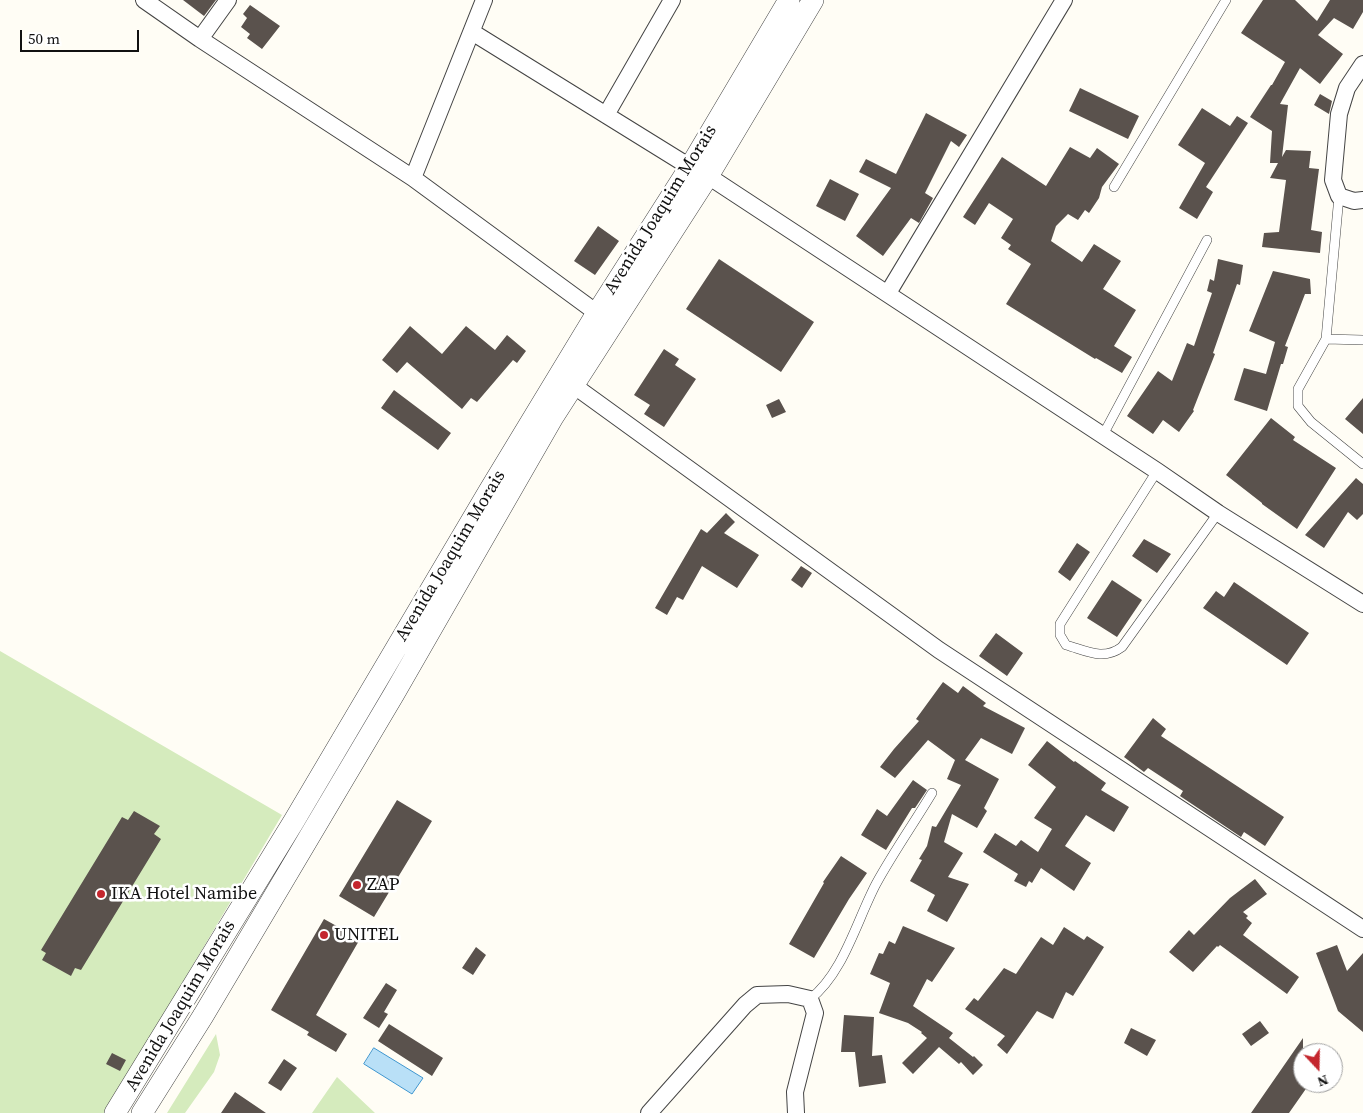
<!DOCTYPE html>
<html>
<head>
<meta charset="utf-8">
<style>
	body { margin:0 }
	#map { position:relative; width:1363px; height:1113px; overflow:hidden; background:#fffdf5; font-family:"Source Serif 4",serif }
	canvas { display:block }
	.north { position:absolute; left:1293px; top:1043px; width:50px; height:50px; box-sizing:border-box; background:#fff; border:1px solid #a0a0a0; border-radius:50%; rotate:159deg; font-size:14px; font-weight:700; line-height:20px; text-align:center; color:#111 }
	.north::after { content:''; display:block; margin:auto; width:18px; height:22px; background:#c4262e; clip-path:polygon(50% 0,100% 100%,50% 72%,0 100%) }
	.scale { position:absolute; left:20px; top:30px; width:119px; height:22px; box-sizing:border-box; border:2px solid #111; border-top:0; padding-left:6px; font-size:15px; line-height:18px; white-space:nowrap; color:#111; -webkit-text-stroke:4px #fff; paint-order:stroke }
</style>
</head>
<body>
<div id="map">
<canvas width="1363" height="1113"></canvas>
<div class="north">N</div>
<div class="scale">50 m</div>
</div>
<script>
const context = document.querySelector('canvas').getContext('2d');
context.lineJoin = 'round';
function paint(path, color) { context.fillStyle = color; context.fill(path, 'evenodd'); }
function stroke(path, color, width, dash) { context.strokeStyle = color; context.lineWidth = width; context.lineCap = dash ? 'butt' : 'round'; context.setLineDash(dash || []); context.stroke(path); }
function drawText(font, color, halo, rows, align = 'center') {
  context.font = font + ' "Source Serif 4",serif'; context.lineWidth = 5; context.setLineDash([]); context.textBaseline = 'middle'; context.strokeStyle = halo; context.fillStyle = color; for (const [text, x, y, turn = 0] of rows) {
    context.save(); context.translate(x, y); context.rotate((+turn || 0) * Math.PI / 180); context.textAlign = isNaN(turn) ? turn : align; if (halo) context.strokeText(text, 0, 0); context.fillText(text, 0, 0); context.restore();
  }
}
paint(new Path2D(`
	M0,651l282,164 -177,298h-105z
	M216,1034l4,21 -6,17 -29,41h-18z
	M337,1077l38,36h-63z`), '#d5ebbd');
const water = new Path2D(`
	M374,1048l49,30 -11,16 -48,-30z`);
paint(water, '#b9e0f7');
stroke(water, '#3f96cf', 1);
paint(new Path2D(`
	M183,0h33l-12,16z
	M1263,0h32l22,21 13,-21h33v12l-10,17 -19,-11 -16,17 25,19 -23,30 -20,-16 -20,36 8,1 -6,52 4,-7 25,1 -2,17 10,1 -8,61 11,2 -2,21 -58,-6 2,-14 15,-1 7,-52 -16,-2 8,-15h-8l2,-32 -22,-14 21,-32h1l13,-23 -44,-29z
	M250,5l30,21 -18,23 -15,-11 3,-4 -9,-7 6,-9 -4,-4z
	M1080,88l59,28 -11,23 -59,-28z
	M1320,94l12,7 -3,13 -15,-9z
	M1202,108l28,18 7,-10 11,7 -42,64 7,5 -16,27 -18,-11 26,-45 -27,-18z
	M926,113l41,22 -8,12 -8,-6 -26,52 8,5 -14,25 -8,-5 -28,38 -27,-20 35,-48 -32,-16 7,-13 30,15z
	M1070,147l20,11 7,-10 22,16 -17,23 -3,11 -10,15 -4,-3 -7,10 -10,-6 -12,12 -5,15 31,21 12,-18 27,17 -18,28 33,21 -22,36 18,11 -10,16 -26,-15 -1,1 -89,-55 25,-40 -23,-15 3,-4 -10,-7 12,-19 -24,-16 -14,22 -12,-8 39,-60 44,29z
	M830,179l29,15 -14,27 -29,-15z
	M598,226l21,15 -24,34 -21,-14z
	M719,259l95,63 -33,50 -95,-63z
	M1218,259l25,6 -3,20 -3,-1 -24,69 2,1 -22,56 1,1 -15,21 -16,-12 -10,14 -26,-18 31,-45 14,10 15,-38 7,3 18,-53 -5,-2 3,-12 4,2z
	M1273,271l37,8 1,15h-6l-20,52 3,1 -5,17h-2l-14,47 -33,-11 10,-32 22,6 9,-32 -26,-11z
	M410,326l32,28 24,-28 29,24 12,-15 19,16 -9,12 -4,-3 -36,42 -6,-4 -9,11 -55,-47 -10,11 -15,-13z
	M664,349l15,10 -4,6 21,14 -32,48 -20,-13 6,-9 -16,-10z
	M394,390l57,43 -13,17 -57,-42z
	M1363,398v36l-18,-15z
	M779,399l7,13 -14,6 -6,-13z
	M1271,418l24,19 -2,3 43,28 -39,61 -35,-25v-1l-36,-28z
	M1356,478l7,6v30l-6,6 -9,-8 -24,36 -19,-13z
	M726,513l9,9 -11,11 35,22 -22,33 -35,-22 -19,34 -6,-3 -10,18 -12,-7 46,-79 6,4z
	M1144,539l27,15 -14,19 -25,-17z
	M1077,543l13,9 -20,29 -12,-9z
	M801,566l11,7 -10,15 -11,-8z
	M1112,580l30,20 -25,37 -30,-19z
	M1234,582l75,51 -22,32 -84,-57 13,-17 8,6z
	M996,633l27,20 -16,23 -28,-20z
	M943,682l15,11 5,-7 23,17 -3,3 42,22 -13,26 -31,-16 -16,22 34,19 -15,29 3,3 -10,17 -25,-14 -8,28 19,11 -15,24 21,7 -22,38 -20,-11 8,-16 -25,-14 12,-21 -3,-1 8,-13 5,-20 4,1 25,-42 -14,-6 8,-19 -27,-20 -33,38 -15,-11 14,-18 25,-28 -3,-2z
	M1153,718l13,11 -5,7 123,81 -19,29 -21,-14 -3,5 -61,-41 3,-5 -35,-23 -4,4 -20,-15z
	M1047,741l27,21 1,-1 31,22 -5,7 28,17 -15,25 -28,-17 -21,31 26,17 -17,28 -33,-23 -9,15 -3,-2 -3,6 -12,-6 4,-7 -35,-22 12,-19 21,13 5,-6 17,12 14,-23 -18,-11 22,-31 -28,-22z
	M913,780l14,10 -12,18h-3l-26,42 -25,-15 16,-26 10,7z
	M397,800l35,21 -58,96 -35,-21z
	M134,811l26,15 -6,8 7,5 -80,131 -6,-2 -4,8 -29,-16 4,-7 -5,-3 81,-133 6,3z
	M841,856l26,17 -18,26 -35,59 -25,-14 35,-61 -1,-1z
	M1255,879l12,15 -24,18 5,4 -2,2 6,5 -9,12 56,42 -12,17 -67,-49 -2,2 -1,-1 -24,26 -24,-20 20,-22 5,5 36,-37z
	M324,919l36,20 -44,76 31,19 -11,18 -29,-17 2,-3 -38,-22z
	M903,926l52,22 -23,34 -5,-3 -14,27 40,27 -4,5 24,19 1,-1 9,9 -10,10 -12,-13 -2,2 -20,-17 -26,27 -11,-11 25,-25 -6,-5 1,-1 -14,-9 -29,-10 11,-30 -20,-9 9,-21 4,1 6,-13 6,3z
	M1064,927l20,13 3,-4 17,11 -31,49 -7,-4 -13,27 -16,-8 -30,43 -10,-9 8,-9 -40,-27 9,-11 4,3 26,-33 12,6 25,-37 12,8z
	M1337,945l10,26 16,-18v79l-25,-21 -22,-58z
	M476,947l10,8 -13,20 -11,-7z
	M386,983l11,7 -13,22 4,2 -9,14 -16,-10z
	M844,1015l30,2 -2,39 10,-1 4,28 -27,4 -4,-35h-14z
	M1260,1021l9,12 -18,13 -9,-12z
	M389,1024l54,34 -11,18 -54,-35z
	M1131,1028l25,12 -9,16 -23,-13z
	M1303,1038v45h7l-21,30h-38z
	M112,1053l14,7 -6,11 -14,-7z
	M284,1059l13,9 -16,23 -13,-8z
	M235,1092l31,21h-45z`), '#5a524d');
const service = new Path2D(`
	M1114,187l112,-187
	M1339,196l-13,143 -28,50v17l13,16 52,42
	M1326,339l37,1
	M1103,435l104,-195
	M1157,471l-97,153v11l6,10c21,6 37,16 56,2l96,-134
	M810,999c33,-25 47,-79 66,-115 17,-31 38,-61 56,-91`);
const minor = new Path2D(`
	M144,0l56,39 213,139 184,135
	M472,32l218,135 18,9 449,295 61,42 145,91
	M200,39l28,-39
	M1363,64l-16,24 -8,26 -6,66 6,16 15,5 9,-1
	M606,115l66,-115
	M413,178l71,-178
	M888,293l176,-293
	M573,385l366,265 424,279
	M649,1113l96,-108 12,-10 31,-1 22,5 5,14 -20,79 1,21`);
const tertiary = new Path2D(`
	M115,1113l179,-292 195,-330 108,-178 93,-146 99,-167
	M142,1113l61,-97 191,-322 159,-277 155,-241 105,-176`);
stroke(service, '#444', 10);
stroke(minor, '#444', 18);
stroke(tertiary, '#444', 22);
stroke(service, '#fff', 9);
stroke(minor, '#fff', 16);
stroke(tertiary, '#fff', 21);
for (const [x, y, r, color] of [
	[357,885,5,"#c4262e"],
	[101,894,5,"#c4262e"],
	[324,935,5,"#c4262e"]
]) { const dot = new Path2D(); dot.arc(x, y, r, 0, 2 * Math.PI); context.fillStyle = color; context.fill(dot); stroke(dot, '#fff', 2); }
drawText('18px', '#111', '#fff', [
	["Avenida Joaquim Morais",661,210,-58],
	["Avenida Joaquim Morais",451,556,-59],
	["Avenida Joaquim Morais",181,1006,-59]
]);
drawText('18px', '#111', '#fff', [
	["ZAP",367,885],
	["IKA Hotel Namibe",111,894],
	["UNITEL",334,935]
], 'left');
</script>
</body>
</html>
